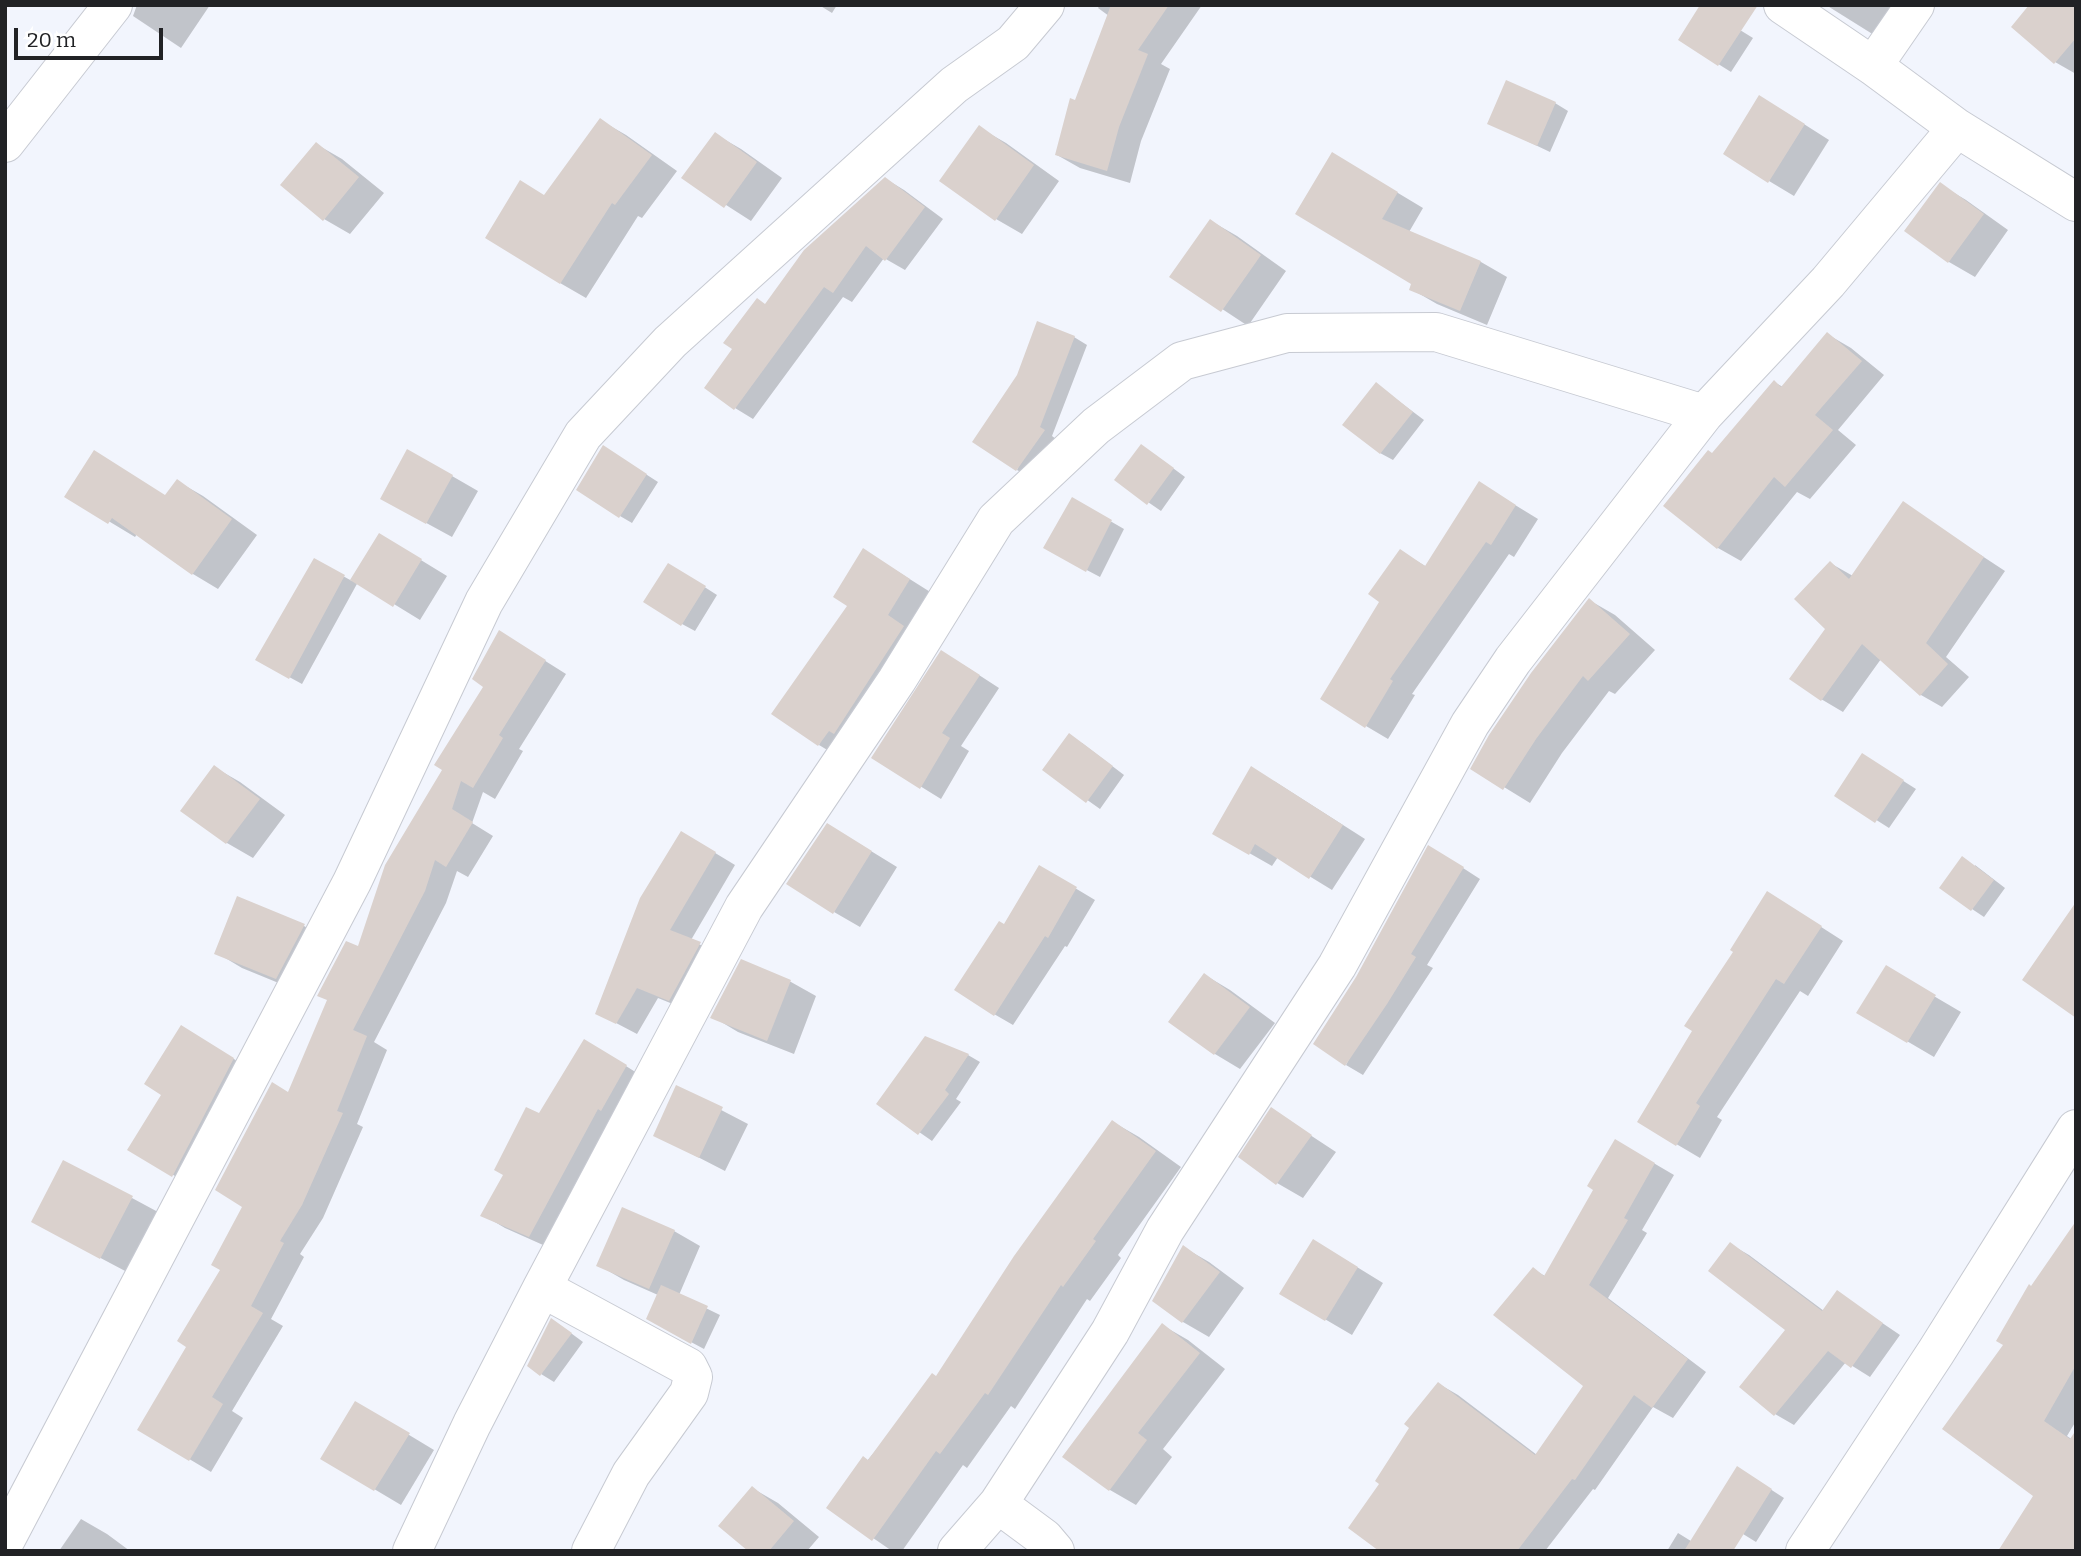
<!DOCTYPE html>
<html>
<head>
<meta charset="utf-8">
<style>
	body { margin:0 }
	#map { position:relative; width:2081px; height:1556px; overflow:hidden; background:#f2f5fd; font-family:Bitter,serif }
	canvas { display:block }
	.frame { position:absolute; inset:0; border:7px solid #212225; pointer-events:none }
	.scale { position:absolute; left:14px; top:28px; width:149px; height:32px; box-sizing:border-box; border:4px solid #212225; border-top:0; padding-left:9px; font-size:21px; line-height:24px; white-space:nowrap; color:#212225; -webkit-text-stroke:5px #fff; paint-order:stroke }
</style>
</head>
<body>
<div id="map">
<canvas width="2081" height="1556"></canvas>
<div class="frame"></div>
<div class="scale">20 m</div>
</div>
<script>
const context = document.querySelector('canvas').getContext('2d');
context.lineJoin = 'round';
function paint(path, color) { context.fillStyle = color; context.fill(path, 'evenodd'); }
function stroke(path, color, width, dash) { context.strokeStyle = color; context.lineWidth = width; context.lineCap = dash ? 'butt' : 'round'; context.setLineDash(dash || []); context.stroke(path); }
paint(new Path2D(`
	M137,5h73l-29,43 -48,-32z
	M819,5h18l-5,8z
	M1100,5h102l-41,59 9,5 -29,72 -11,42 -50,-15 -23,-13 52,-139 -11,-8z
	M1826,5h78l-22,35z
	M2076,5v69l-21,-12z
	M1714,14l39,24 -22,34 -51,-32z
	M1555,103l13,8 -18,41 -61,-29z
	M1785,112l44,28 -35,56 -25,-15z
	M600,120l26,15 51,36 -35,47 -4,-2 -52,82 -26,-15 -14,-86z
	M980,128l26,15 53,38 -37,53 -26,-15z
	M715,134l26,15 41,29 -31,43 -67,-43z
	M316,144l26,15 42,34 -34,41 -26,-15z
	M1333,154l90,54 -14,24 72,30 26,15 -20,48 -50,-21 -26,-15 3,-6z
	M886,179l18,11 39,29 -38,51 -21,-12 -32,44 -9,-5 -90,122 -18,-11 31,-103z
	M1941,185l25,15 42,30 -33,47 -26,-15 -43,-31z
	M1211,221l26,15 49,35 -38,55 -76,-50z
	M1827,334l24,14 33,27 -46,55 18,15 -46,54 -13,-7 -56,69 -23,-13 -5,-94 61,-72 9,5z
	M1074,337l13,8 -35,91 4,3 -26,38 -13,-7z
	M1376,384l48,36 -31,40 -13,-7z
	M1154,454l31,23 -24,34 -45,-31z
	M616,455l42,27 -26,41 -12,-7z
	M452,476l26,15 -26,46 -44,-24z
	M177,481l26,15 54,39 -39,54 -25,-15 -56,-40 -2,3 -68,-41h99z
	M1502,497l36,22 -24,38 -5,-3 -97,140 3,1 -27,44 -22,-13 16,-125 18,-50 27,16z
	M1072,499l52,30 -24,48 -55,-29z
	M1903,504l102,67 -59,86 23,20 -27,30 -21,-12 -40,-36 -38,53 -22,-13 9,-136 23,13z
	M380,535l67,41 -27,44 -62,-38 -56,102 -44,-24 56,-100 38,21z
	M889,566l46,29 -91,165 -25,-15z
	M681,572l36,23 -22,36 -13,-7z
	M1589,600l26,15 40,35 -40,44 -6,-3 -47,62 -32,50 -57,-35z
	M520,645l46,29 -47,75 4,2 -28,48 -12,-7 -11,31 21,13 -25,41 -11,-6 -11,32 -72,139 13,8 -30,74 6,3 -40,91 -23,36 4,3 -33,62 12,7 -51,85 11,7 -32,54 -72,-43 49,-83 35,-77 66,-175 70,-146z
	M962,664l37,24 -38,58 8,5 -28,48 -68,-42z
	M1082,743l42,32 -24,34 -55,-39z
	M1875,763l41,26 -27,39 -52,-33z
	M214,767l26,15 45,33 -32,43 -26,-15 -45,-33z
	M1274,781l91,58 -33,51 -54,-33 -6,9 -58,-33z
	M853,840l44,27 -37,60 -26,-15z
	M702,845l33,20 -44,75 29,15 -30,56 -32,-13 -21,36 -40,-21z
	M1446,857l34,22 -53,86 6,3 -70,107 -17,-10z
	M1975,865l30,23 -21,29 -12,-8z
	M1040,867l55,33 -28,47 -2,-1 -52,79 -19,-11 11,-88z
	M238,899l66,27 26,15 -27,52 -61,-25 -25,-15z
	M1790,907l53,34 -35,55 -8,-5 -83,126 5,3 -22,38 -61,-36z
	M742,961l49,21 25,14 -22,58 -56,-22 -25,-15z
	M1886,968l75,44 -27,45 -75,-44z
	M1205,975l25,15 45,33 -35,46 -25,-15z
	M203,1040l52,32 -61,115 -64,-37 34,-56z
	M607,1054l41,26 -96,169 -47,-21 -22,-13 57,-100z
	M968,1055l12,7 -24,37 5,3 -29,39 -53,-37z
	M677,1087l71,37 -23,47 -70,-36z
	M1272,1110l64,42 -33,46 -26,-15 -36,-26z
	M1113,1122l26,15 42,30 -63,88 3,3 -31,43 -3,-2 -72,110 -4,-3 -44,62 -4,-3 -61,86h-10l-64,-44 109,-129z
	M1616,1141l58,34 -32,55 5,3 -39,65 98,74 -33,46 -20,-11 -58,83 -2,-1 -48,62h-163v-67l57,-100 19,11 79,60 48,-69 -52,-117 12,7 51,-86z
	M132,1198l26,14 -31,60 -68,-36z
	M2076,1224v197l-9,15 9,6 -40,54 -30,-152 26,-56z
	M674,1231l26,15 -21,49 41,20 -16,34 -56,-30 10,-24 -34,-15 -26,-15z
	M1730,1244l19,11 75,56 14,-18 62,42 -30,42 -24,-15 -52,63 -19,-11 13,-84z
	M1183,1247l26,15 35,26 -35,49 -26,-15z
	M1339,1256l44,27 -31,52 -70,-41z
	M1162,1325l26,15 37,29 -62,80 9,8 -36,48 -26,-15 -45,-33z
	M564,1328l19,14 -29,40 -13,-8z
	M381,1418l53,32 -33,55 -79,-47z
	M1750,1476l34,22 -28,44 -13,-8z
	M752,1488l26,15 41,34 -12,14h-57z
	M81,1519l26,15 23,17h-71z
	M1678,1533l29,18h-40z`), '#0003');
paint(new Path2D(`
	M1111,5h58l-31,45 10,4 -29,73 -12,44 -52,-16 15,-57 5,2z
	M1700,5h58l-40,61 -40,-26z
	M2029,5h47v33l-22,26 -43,-37z
	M1506,80l50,22 -19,44 -50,-22z
	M1759,95l46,29 -37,59 -45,-29z
	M600,118l52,37 -37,50 -3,-2 -52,81 -75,-46 35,-58 24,15z
	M979,125l55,40 -39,56 -56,-40z
	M715,132l42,30 -33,46 -43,-30z
	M316,142l43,35 -36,44 -43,-36z
	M1332,152l66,40 -16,27 99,42 -21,50 -51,-21 2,-6 -116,-70z
	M885,177l40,30 -40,54 -19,-15 -33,47 -9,-6 -90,123 -30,-22 28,-39 -9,-6 34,-45 8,6 39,-54z
	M1940,182l44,32 -36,49 -44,-32z
	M1210,219l51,36 -40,57 -52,-35z
	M1037,321l38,15 -35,91 5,3 -29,41 -44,-29 45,-67z
	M1827,332l35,29 -47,54 18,15 -48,57 -11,-10 -57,72 -54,-43 45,-56 4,3 62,-73 7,7z
	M1376,382l37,30 -33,42 -38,-29z
	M1141,444l33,24 -27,37 -33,-25z
	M603,445l44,29 -28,44 -43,-28z
	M407,449l46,26 -27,49 -46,-25z
	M94,450l71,45 12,-16 55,40 -40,56 -80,-57 -4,6 -44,-27z
	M1479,481l37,24 -25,40 -5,-3 -96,137 3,2 -28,47 -45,-29 59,-97 -11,-8 32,-45 25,17z
	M1072,497l40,23 -26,52 -43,-24z
	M1903,501l81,56 -58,86 22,21 -28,32 -58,-52 -41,57 -32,-22 36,-50 -31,-30 36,-38 19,18z
	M379,533l43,26 -29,48 -43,-27z
	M863,548l47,31 -22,36 16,11 -70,108 -5,-3 -11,15 -47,-32 76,-108 -14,-9z
	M314,558l31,17 -56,104 -34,-19z
	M668,563l38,23 -25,40 -38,-24z
	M1589,598l41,36 -42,47 -5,-5 -47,63 -33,51 -33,-21 19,-34 42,-62z
	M499,630l47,30 -47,75 4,3 -30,50 -12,-7 -9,28 21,13 -27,45 -11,-7 -10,31 -72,139 14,6 -30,75 6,2 -41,92 -22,36 4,2 -33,63 12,7 -51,84 11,7 -34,57 -52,-31 49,-83 -9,-6 43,-71 -9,-5 31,-58 -27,-17 57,-108 16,10 39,-92 -10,-4 29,-55 12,5 27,-81 57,-95 -8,-5 49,-78 -11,-8z
	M941,650l39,25 -38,58 8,5 -30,51 -49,-31z
	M1069,733l44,33 -27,37 -44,-33z
	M1862,753l42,27 -29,43 -41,-27z
	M214,765l46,34 -34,45 -46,-33z
	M1251,766l92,59 -34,54 -54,-35 -6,11 -37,-21z
	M827,823l45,28 -39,63 -47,-30z
	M681,831l35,21 -46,78 31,12 -32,59 -32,-13 -21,36 -21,-10 45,-116z
	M1428,845l36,22 -53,87 5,3 -29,47 -42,62 -32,-22 43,-67z
	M1962,856l32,24 -23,31 -32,-23z
	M1039,865l38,22 -29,51 -3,-2 -51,80 -40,-26 45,-69 5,3z
	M1767,891l55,35 -38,58 -8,-5 -80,124 4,3 -24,40 -39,-24 55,-91 -8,-5 49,-74 -3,-2z
	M237,896l68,28 -29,55 -62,-25z
	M2076,902v116l-54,-38z
	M741,959l50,21 -24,61 -57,-23z
	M1886,965l50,30 -29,48 -51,-30z
	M1204,973l46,34 -36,48 -46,-33z
	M181,1025l53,33 -62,119 -45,-27 34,-55 -17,-11z
	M925,1036l44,18 -24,36 4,4 -31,41 -42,-31z
	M584,1039l43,26 -26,46 -3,-2 -69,128 -49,-21 23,-41 -9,-5 32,-63 13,6z
	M676,1085l47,22 -24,51 -46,-22z
	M1271,1107l41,28 -36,50 -38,-28z
	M1112,1120l44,31 -63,88 3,2 -33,46 -2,-2 -73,110 -3,-2 -45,61 -4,-3 -64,90 -46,-33 37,-52 5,4 64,-87 4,3 78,-120z
	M1615,1139l40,24 -31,55 4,2 -39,65 99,74 -36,49 -18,-13 -59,85 -3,-1 -55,72h-138l-31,-23 31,-44 -4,-3 34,-53 -5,-4 34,-42 97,73 48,-69 -90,-71 40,-48 11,9 49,-86 -6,-4z
	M63,1160l70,36 -33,63 -69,-37z
	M622,1207l53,23 -26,59 -53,-23z
	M2076,1221v144l-32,56 26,18 6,-9v121h-78l35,-55 -91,-67 61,-84 -7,-4 33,-57 2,2z
	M1313,1239l45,28 -33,54 -46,-27z
	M1730,1242l92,69 15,-21 46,33 -32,45 -23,-17 -54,65 -35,-29 46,-57 -77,-59z
	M1183,1245l37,27 -38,51 -30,-22z
	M661,1285l47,21 -17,38 -45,-25z
	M551,1318l21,15 -32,43 -13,-10z
	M1162,1323l38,30 -62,80 9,7 -38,51 -47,-34z
	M355,1401l55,32 -36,58 -54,-32z
	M1737,1466l35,23 -39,62h-49z
	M752,1486l42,35 -25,30h-21l-30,-25z`), '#dad1cd');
const street = new Path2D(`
	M1783,5l90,61 84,62 119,74
	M1873,66l42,-61
	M5,143l108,-138
	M542,1288l146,79 5,10 -4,16 -58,81 -40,77
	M998,1504l46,34 11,13
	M5,1541l347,-659 132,-280 99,-167 87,-93 284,-257 59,-42 32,-38
	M412,1551l60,-127 70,-136 202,-381 153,-227 99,-160 100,-94 86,-65 105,-28 149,-1 268,82
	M957,1551l41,-47 112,-172 55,-102 172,-264 133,-242 43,-64 191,-246 124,-132 129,-154
	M1805,1551l131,-199 140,-223`);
stroke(street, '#c7cad2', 40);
stroke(street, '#fff', 38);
</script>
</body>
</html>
